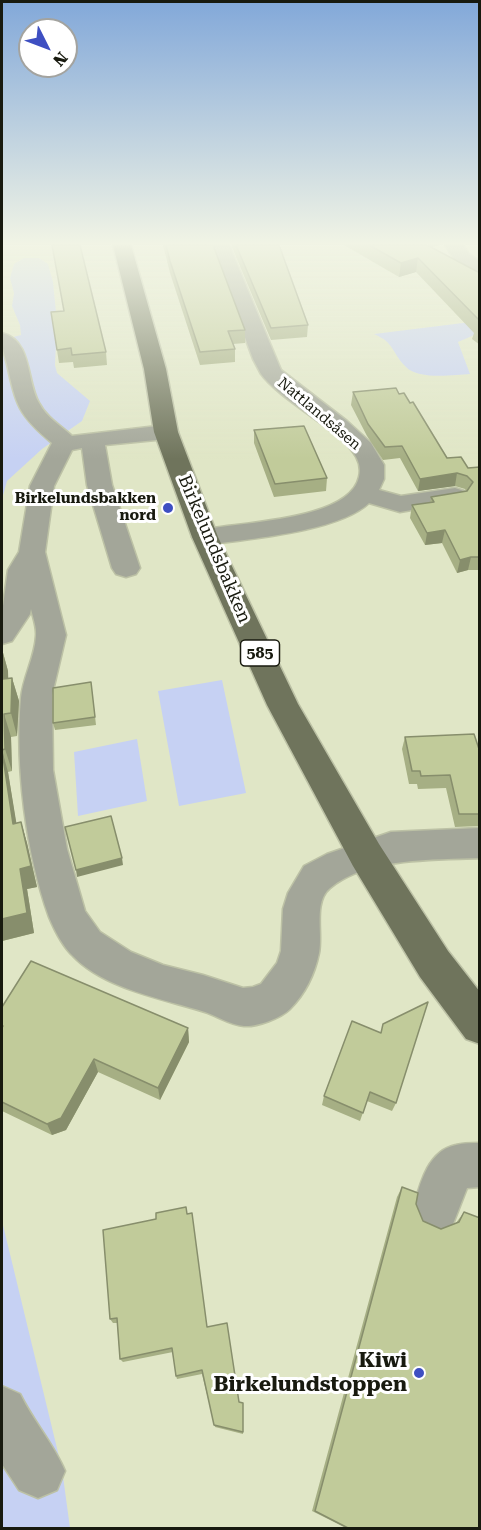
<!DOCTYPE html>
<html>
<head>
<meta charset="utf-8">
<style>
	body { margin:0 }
	#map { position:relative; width:481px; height:1530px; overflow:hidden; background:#e0e6c6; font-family:"Roboto Serif",serif }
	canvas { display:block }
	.frame { position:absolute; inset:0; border:3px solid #181a0f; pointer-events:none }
	.north { position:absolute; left:18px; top:18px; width:60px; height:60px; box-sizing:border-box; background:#fff; border:2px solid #a3a39f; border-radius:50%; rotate:132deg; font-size:16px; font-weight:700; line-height:24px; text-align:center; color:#181a0f }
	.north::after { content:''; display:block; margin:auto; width:21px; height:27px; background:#3e4fc2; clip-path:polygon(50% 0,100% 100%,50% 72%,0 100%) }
</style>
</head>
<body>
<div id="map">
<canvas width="481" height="1530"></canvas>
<div class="frame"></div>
<div class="north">N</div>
</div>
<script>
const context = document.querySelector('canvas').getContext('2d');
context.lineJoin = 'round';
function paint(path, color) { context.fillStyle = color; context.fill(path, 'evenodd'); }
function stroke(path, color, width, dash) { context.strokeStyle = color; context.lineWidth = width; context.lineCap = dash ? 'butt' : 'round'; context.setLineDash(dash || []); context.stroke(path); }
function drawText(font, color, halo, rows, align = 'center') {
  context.font = font + ' "Roboto Serif",serif'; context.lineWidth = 6; context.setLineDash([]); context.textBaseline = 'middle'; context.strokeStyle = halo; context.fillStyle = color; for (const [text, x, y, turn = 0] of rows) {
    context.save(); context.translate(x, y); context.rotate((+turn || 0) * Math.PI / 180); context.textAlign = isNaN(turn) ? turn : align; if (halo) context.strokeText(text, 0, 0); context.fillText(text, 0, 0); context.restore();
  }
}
paint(new Path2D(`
	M24,258h15l9,6 5,18 4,40 -2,43 2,8 33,28 -8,20 -40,28 -35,32 -5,18v-159l19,-5 -1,-10 -8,-19 2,-13 -4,-15 4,-14z
	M479,321v12l-21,9 12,32c-16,1 -52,6 -64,-7 -15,-15 -11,-24 -32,-33z
	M222,680l24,113 -67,13 -21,-115z
	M137,739l10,62 -69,15 -4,-64z
	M2,1221l60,248 8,59h-68z`), '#c6d1f3');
const minor = new Path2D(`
	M211,245h18l52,125 66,51 24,22 13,22v14l-5,11 22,6 54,-8 9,3 4,5 -4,5 -64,11 -31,-9c-31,29 -121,36 -164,42l-9,-2 -4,-6 4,-6c37,-9 153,-9 163,-54 4,-15 -6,-26 -16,-36 -22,-20 -67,-46 -82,-67l-8,-15z
	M445,245h18l6,9 11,7v13l-24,-12z
	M2,333c31,8 24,48 37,70 7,14 22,23 33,33l94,-11 8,2 4,5 -4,5 -8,2 -61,6 7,40 28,83 -4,6 -10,3 -10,-3 -4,-6 -25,-83 -5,-37 -10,2 -18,36 -9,66 21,83 -14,60 1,75 14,79 18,62 15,21 31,20 32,13 40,10 40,13 10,-1 8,-3 16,-21 4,-12 2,-42 5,-16 16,-27 23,-12 64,-22 89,-4v30c-45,2 -113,-1 -150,30 -17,14 -7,45 -11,65 -4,20 -14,41 -29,56 -9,9 -33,18 -46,17 -13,-1 -27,-10 -39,-14 -41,-13 -101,-23 -132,-56 -10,-9 -19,-27 -24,-39 -23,-64 -34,-151 -28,-219 2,-21 14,-41 15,-62 1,-8 -3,-19 -5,-27l-1,5 -18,27 -10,3v-31l6,-43 11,-18 11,-66 22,-43c-34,-28 -36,-38 -45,-79 -3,-11 -6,-20 -5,-31z
	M480,1143v44l-13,1 -16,41 -16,7 -16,-7 -7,-16c7,-25 14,-62 44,-68 7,-2 16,-2 24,-2z
	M2,1386l18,8c13,27 33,49 45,77l-8,19 -19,8 -19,-8 -17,-26z`);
const major = new Path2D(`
	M113,245h18l35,124 12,63 40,105 80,167 81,140 69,107 32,41v52l-14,-5 -46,-62 -67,-111 -86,-161 -75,-168 -38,-105 -10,-63z`);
stroke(minor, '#bcc1a5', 3);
stroke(major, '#bcc1a5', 3);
paint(minor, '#a3a699');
paint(major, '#6f745c');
paint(new Path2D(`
	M163,245h50l32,85v13l-12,1 2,5v13l-35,3 -30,-92z
	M231,245h48l29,80 -1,12 -36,3z
	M344,245h95l-7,2 48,26v72l-8,-6 2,-6 -58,-61 -17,5z
	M51,312l55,40 1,13 -33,3 -1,-6 -14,1z
	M353,392l46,2 11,9 37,55 21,10 12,-1v103h-12l-11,3 -15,-30 -17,2 -15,-27 2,-13 18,-2 1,-6 35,-6 -1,-2 -10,-3 -37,5 -18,-33 -17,2 -16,-24 -16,-31z
	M254,430l73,48 -1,13 -52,6 -20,-54z
	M2,649l6,22v8l4,-1 7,23 -2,35 -6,1 1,34 -4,1 8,51 5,-1 6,21 10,44 -10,2 7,44 -32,8z
	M91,682l5,43 -41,5 -2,-7z
	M405,737l75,15v74l-25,1 -9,-39 -28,1 -1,-5h-8l-7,-35z
	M2,1007l186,21 1,14 -29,58 -62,-28 -32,58 -14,5 -50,-24z
	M352,1021l44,82 -4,8 -25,-10 -7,20 -38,-16 2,-9z
	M402,1187l14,17 7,17 18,8 15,-6 8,-11 16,316h-134l-34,-17 85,-314z
	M103,1230l104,97 32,75 4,1v31l-28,-7 -13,-53 -25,5 -1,-3 -3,-24 -50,10 -3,-3 -3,-36h-4l-3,-4z`), '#a6af84');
paint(new Path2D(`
	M415,245h24l-25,7z
	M418,258l-2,14 -17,5 2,-14z
	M457,473l-2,13 -37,5 2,-12z
	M445,530l-3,13 -17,2 2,-12z
	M471,557l-3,13 -11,3 3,-13z
	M2,649l6,22 1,31 -6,-23z
	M12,678l7,23 -2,35 -6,-23z
	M4,714l7,23 1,34 -7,-22z
	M2,750l6,22 12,73 -7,-21z
	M21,822l6,21 10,44 -10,2 7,44 -32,8v-22l18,-50z
	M122,858l1,7 -46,12 -1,-7z
	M188,1028l1,14 -29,58 -2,-12z
	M94,1059l4,13 -32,58 -14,5 -5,-11z`), '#878e6c');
const building = new Path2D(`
	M52,245h28l26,107 -34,3 -1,-7 -14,2 -6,-38 13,-1z
	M166,245h47l32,85 -17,1 7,18 -35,3 -30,-91z
	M236,245h43l29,80 -37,3z
	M369,245h58l53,28v48l-62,-63 -17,5z
	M396,388l3,6 5,-1 6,10 3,-1 34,56 14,-1 7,11 12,-1v90h-9l-11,3 -15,-30 -18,3 -15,-28 22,-3 -3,-5 36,-6 6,-9 -6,-6 -10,-3 -37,6 -18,-33 -17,1 -17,-23 -15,-32z
	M304,426l23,52 -52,6 -21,-54z
	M2,654l1,25 9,-1 -1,35 -7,1 1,35 -3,1z
	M91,682l4,35 -42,6v-35z
	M474,734l6,18v62h-21l-9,-39 -29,1 -1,-5h-8l-7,-34z
	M2,751l11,73 8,-2 10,44 -11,3 7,44 -25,6z
	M111,816l11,42 -46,12 -11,-43z
	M31,961l157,67 -30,60 -64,-29 -33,59 -14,6 -45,-22v-74l1,-2 -1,-1v-18z
	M428,1002l-32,101 -26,-11 -7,21 -39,-17 28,-75 29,12 2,-9z
	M402,1187l16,6 -2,11 7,17 18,8 18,-7 5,-10 16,6v310h-132l-33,-17z
	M186,1207l1,7 5,-1 15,114 20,-4 12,79 4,1v29l-29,-7 -12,-55 -26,6 -4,-28 -52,11 -3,-41 -7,1 -7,-89 53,-11v-6z`);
paint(building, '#c1cb9a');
stroke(building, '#878e6c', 1.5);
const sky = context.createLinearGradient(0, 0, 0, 459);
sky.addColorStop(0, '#82a8d9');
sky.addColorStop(0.53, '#f1f4e5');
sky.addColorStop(1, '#f1f4e500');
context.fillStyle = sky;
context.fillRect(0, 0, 481, 459);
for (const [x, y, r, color] of [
	[168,508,6,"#3e4fc2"],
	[419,1373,6,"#3e4fc2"]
]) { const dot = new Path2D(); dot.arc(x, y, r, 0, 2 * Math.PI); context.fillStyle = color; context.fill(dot); stroke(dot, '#fff', 2); }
drawText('15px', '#181a0f', '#fff', [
	["Nattlandsåsen",319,414,40]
]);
drawText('bold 15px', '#181a0f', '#fff', [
	["Birkelundsbakken",156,499],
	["nord",156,516]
], 'right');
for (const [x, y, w] of [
	[260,653,39]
]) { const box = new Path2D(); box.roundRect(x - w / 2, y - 13, w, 26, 4.5); context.fillStyle = '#fff'; context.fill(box); stroke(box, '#181a0f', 1.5); }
drawText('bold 16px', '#181a0f', null, [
	["585",260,653]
]);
drawText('18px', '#181a0f', '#fff', [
	["Birkelundsbakken",214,549,67]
]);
drawText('bold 21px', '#181a0f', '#fff', [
	["Kiwi",407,1361],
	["Birkelundstoppen",407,1385]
], 'right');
</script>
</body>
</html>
